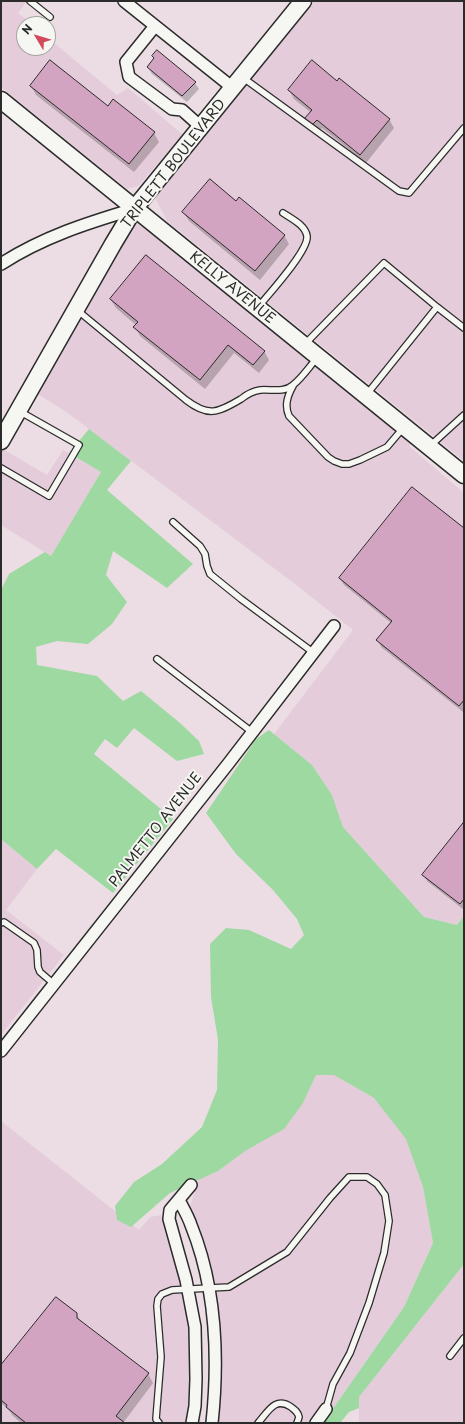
<!DOCTYPE html>
<html>
<head>
<meta charset="utf-8">
<style>
	body { margin:0 }
	#map { position:relative; width:465px; height:1424px; overflow:hidden; background:#ecdde4; font-family:"Playpen Sans",sans-serif }
	canvas { display:block }
	.frame { position:absolute; inset:0; border:2px solid #2b2b2b; pointer-events:none }
	.north { position:absolute; left:16px; top:16px; width:40px; height:40px; box-sizing:border-box; background:#f6f6f2; border:1px solid #a5a5a2; border-radius:50%; rotate:308deg; font-size:11px; font-weight:700; line-height:16px; text-align:center; color:#2b2b2b }
	.north::after { content:''; display:block; margin:auto; width:14px; height:18px; background:#d1495b; clip-path:polygon(50% 0,100% 100%,50% 72%,0 100%) }
</style>
</head>
<body>
<div id="map">
<canvas width="465" height="1424"></canvas>
<div class="frame"></div>
<div class="north">N</div>
</div>
<script>
const context = document.querySelector('canvas').getContext('2d');
context.lineJoin = 'round';
function paint(path, color) { context.fillStyle = color; context.fill(path, 'evenodd'); }
function stroke(path, color, width, dash) { context.strokeStyle = color; context.lineWidth = width; context.lineCap = dash ? 'butt' : 'round'; context.setLineDash(dash || []); context.stroke(path); }
function drawText(font, color, halo, rows, align = 'center') {
  context.font = font + ' "Playpen Sans",sans-serif'; context.lineWidth = 4; context.setLineDash([]); context.textBaseline = 'middle'; context.strokeStyle = halo; context.fillStyle = color; for (const [text, x, y, turn = 0] of rows) {
    context.save(); context.translate(x, y); context.rotate((+turn || 0) * Math.PI / 180); context.textAlign = isNaN(turn) ? turn : align; if (halo) context.strokeText(text, 0, 0); context.fillText(text, 0, 0); context.restore();
  }
}
paint(new Path2D(`
	M1,1h26l-9,12 14,11h-8v24h24v-10l69,57 11,-7 55,47 -45,51 -11,3 -126,-102z
	M315,1h149v460l-297,-240 -12,-23 22,-35 35,-37z
	M134,209l283,228 -8,9 55,47v423l-7,9 -33,-8 -81,-90 -11,-32 -20,-30 -38,-31 79,-104 -58,-46 -230,-173 -34,-21z
	M1,448l46,27 16,-25 38,22 -50,84 -50,-31z
	M1,839l36,30 -31,41 58,45 -63,80z
	M316,1075h18l40,23 32,40 17,49 10,56 -29,64 -81,116h-105l5,-52 -5,-69 -13,-57 -15,-39 9,-27 19,-8 85,-68z
	M1,1121l138,109 11,-13 11,-2 10,26 19,79v70l-2,33h-187z
	M464,1264v159h-105v-26z`), '#e4ccda');
paint(new Path2D(`
	M89,429l42,32 -24,29 86,74 -26,24 -54,-37 -7,24 21,27 -15,22 -24,20 -31,-3 -21,6 1,18 60,11 26,25 18,-10 39,32 19,18 5,13 -27,7 -43,-33 -17,20 -12,-9 -11,15 79,65 -60,74 -57,-44 -19,20 -36,-30v-249l8,-16 36,-22 6,4 50,-84 -32,-19z
	M269,730l43,35 20,30 11,32 81,90 33,8 7,-9v348l-105,133v11l-10,4 -9,11h-17l81,-116 29,-64 -10,-56 -17,-48 -32,-41 -40,-23h-18l-13,28 -19,26 -39,22 -27,20 -48,22 -39,34 -14,-7 -2,-14 19,-24 28,-18 40,-37 15,-37 1,-50 -7,-43 -1,-53 16,-16 23,2 42,19 13,-14 -7,-16 -24,-29 -37,-36 -30,-41 50,-74z`), '#9dd9a1');
paint(new Path2D(`
	M148,67l47,16 4,6 -12,13 -35,-28z
	M31,86l77,21 46,26 5,9 -25,30 -98,-77z
	M289,90l100,29 5,9 -28,35 -44,-35 -5,6 -7,-5v-17l-16,-13z
	M236,202l48,33 5,9 -29,36 -71,-59 -6,-9z
	M111,300l153,51 5,9 -10,13 -25,-20 -29,36 -65,-53 -5,-9 1,-2 -20,-17z
	M464,530v181l-1,1 -82,-65 -3,-7 13,-17 -47,-38 -4,-7z
	M464,824v86l-37,-29 -3,-6z
	M76,1314l5,8 67,52 5,9 -30,40h-102l-9,-8 -3,-5 -8,-7v-36z`), '#0003');
const building = new Path2D(`
	M157,50l39,32 -14,14 -35,-29 7,-9 -2,-2z
	M50,60l58,46 5,-7 42,33 -26,32 -99,-78z
	M312,60l25,21 2,-3 51,41 -30,36 -43,-35 -6,6 -8,-6 9,-10 -24,-20z
	M210,179l26,22 3,-4 46,38 -30,36 -73,-59z
	M146,255l119,96 -12,14 -25,-20 -28,35 -67,-53 5,-5 -28,-23z
	M412,487l52,41v172l-5,6 -83,-66 16,-19 -53,-43z
	M464,822v77l-4,5 -38,-29z
	M56,1297l21,16v5l72,55 -33,43 9,7h-99l-20,-16 1,-2 -6,-5v-35z`);
paint(building, '#d3a3c2');
stroke(building, '#2b2b2b', 1);
const service = new Path2D(`
	M30,1l20,16
	M242,77l157,114 10,2 55,-65
	M259,306c10,-12 50,-56 48,-70 -2,-11 -15,-17 -24,-23
	M77,310l109,90c22,17 32,13 55,-1 5,-4 13,-8 19,-9 11,-1 24,3 33,-5 9,-7 16,-18 24,-27
	M305,344l79,-81 53,44
	M293,386c-5,9 -9,19 -4,30l39,41 6,4 8,3h7l11,-4 27,-13 17,-20
	M367,394l70,-87 27,21
	M431,445l33,-30
	M1,468l48,28 30,-51 -60,-34
	M173,522l27,24 5,8 2,12 3,8 31,25 73,54
	M157,659l95,73
	M1,923l3,-1 30,21 3,7 1,17 2,5 14,12
	M450,1356l14,-18
	M159,1423l-3,-4 5,-62 -4,-51 1,-7 4,-5 10,-4 57,-3 58,-35 43,-54 19,-21h18l10,7 8,11 4,26 -5,32 -15,50 -19,50 -17,31 -7,25
	M258,1423c10,-11 17,-27 33,-16 4,3 7,5 8,10l-2,6`);
const minor = new Path2D(`
	M124,1l109,87
	M155,26l-29,36 3,15 43,32 10,1 19,17
	M1,264c42,-27 86,-41 133,-55
	M1,1051l227,-287 106,-138
	M191,1185l-21,25 -1,9 17,61 9,47 1,52 -1,27 -3,17
	M179,1200c4,8 9,16 12,25 25,62 28,132 21,198
	M316,1423l10,-14`);
const secondary = new Path2D(`
	M1,100l463,375
	M1,441l112,-197 21,-35 169,-208`);
stroke(service, '#2b2b2b', 8);
stroke(minor, '#2b2b2b', 14);
stroke(secondary, '#2b2b2b', 19);
stroke(service, '#f6f6f2', 5.5);
stroke(minor, '#f6f6f2', 11);
stroke(secondary, '#f6f6f2', 16);
drawText('14px', '#2b2b2b', '#f6f6f2', [
	["TRIPLETT BOULEVARD",174,164,-52],
	["KELLY AVENUE",232,288,39],
	["PALMETTO AVENUE",156,830,-52]
]);
</script>
</body>
</html>
